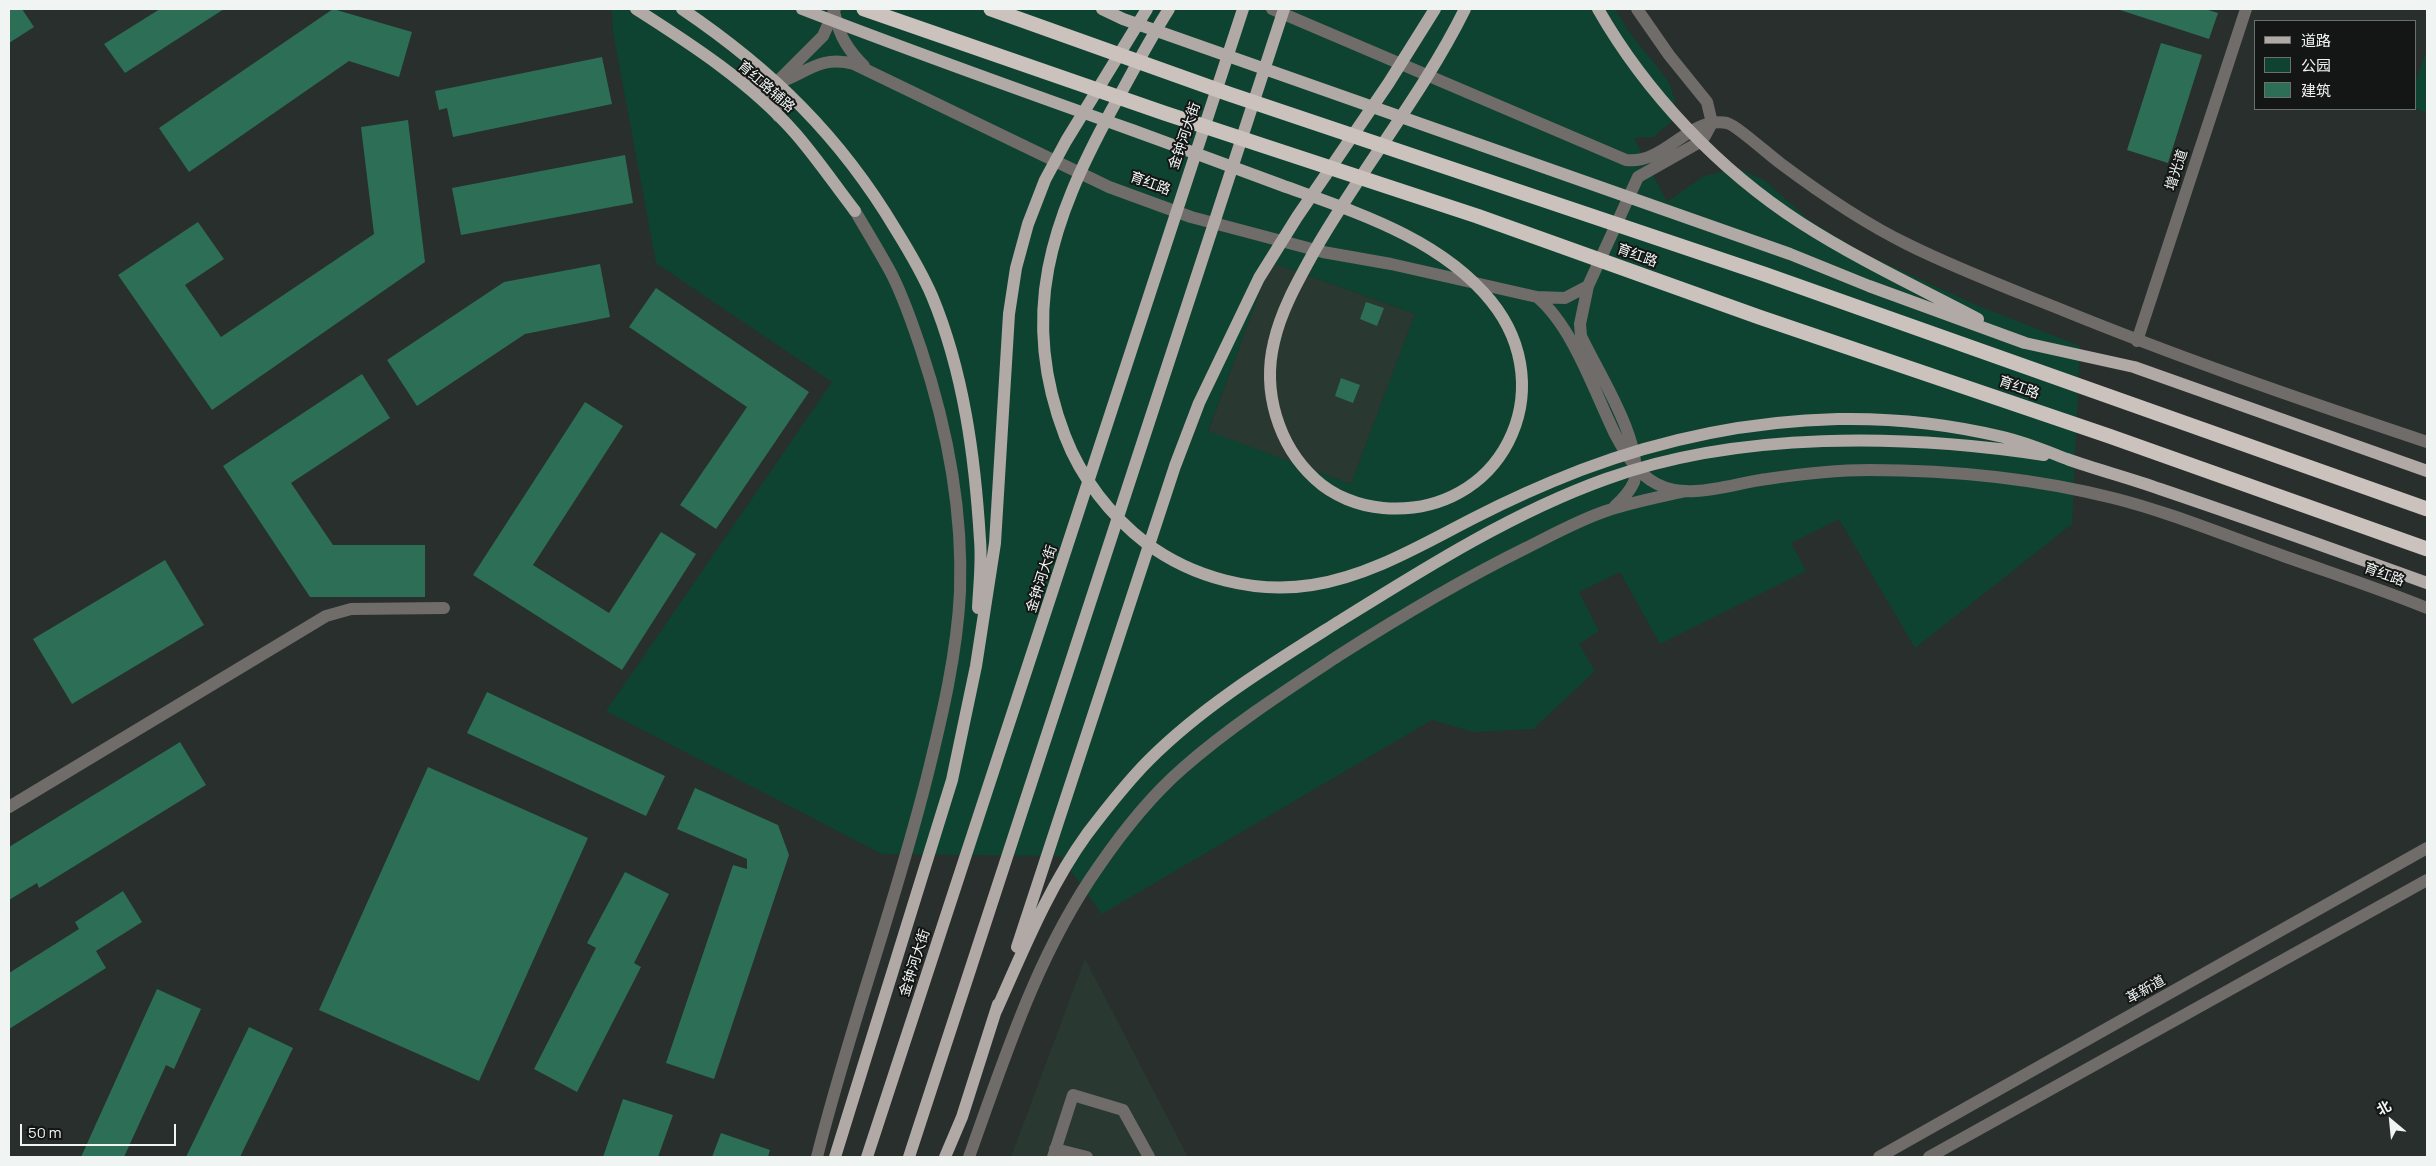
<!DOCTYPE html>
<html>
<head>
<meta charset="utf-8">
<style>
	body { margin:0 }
	#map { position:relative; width:2436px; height:1166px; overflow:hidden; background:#282f2c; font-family:Manrope,"Noto Sans SC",sans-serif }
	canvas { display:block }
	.frame { position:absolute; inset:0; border:10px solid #f0f5f3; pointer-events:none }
	.legend { position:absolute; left:2254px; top:20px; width:162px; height:90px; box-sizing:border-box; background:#131615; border:1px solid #6b6f6e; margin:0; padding:6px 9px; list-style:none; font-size:15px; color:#f0f5f3 }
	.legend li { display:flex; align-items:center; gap:10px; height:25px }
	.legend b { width:25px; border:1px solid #6b6f6e }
	.north { position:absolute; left:2366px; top:1096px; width:50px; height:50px; -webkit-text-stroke:4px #131615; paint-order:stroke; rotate:332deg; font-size:14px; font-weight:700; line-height:20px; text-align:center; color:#f0f5f3 }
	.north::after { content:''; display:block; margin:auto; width:18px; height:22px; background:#f0f5f3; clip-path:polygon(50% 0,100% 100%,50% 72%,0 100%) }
	.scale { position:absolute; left:20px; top:1124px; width:156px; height:22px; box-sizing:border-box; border:2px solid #f0f5f3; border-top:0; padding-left:6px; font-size:15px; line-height:18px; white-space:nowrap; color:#f0f5f3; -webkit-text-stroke:4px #131615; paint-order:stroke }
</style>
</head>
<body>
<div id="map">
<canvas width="2436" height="1166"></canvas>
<div class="frame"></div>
<ul class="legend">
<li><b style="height:6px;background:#b1a9a6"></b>道路</li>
<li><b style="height:14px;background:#0e4331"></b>公园</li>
<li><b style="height:14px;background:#2d6e56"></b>建筑</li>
</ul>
<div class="north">北</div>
<div class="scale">50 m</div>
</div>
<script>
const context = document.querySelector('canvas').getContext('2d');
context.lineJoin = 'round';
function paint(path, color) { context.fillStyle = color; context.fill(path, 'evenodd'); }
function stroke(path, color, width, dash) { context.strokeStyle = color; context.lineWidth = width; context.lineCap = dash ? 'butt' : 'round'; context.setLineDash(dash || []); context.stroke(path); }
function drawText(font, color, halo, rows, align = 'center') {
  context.font = font + ' Manrope,"Noto Sans SC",sans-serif'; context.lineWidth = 4; context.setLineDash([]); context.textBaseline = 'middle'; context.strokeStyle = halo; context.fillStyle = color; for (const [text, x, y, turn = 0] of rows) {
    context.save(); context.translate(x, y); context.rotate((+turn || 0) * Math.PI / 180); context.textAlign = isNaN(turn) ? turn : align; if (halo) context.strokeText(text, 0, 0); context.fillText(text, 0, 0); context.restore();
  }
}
paint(new Path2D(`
	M1271,262l144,52 -64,170 -143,-52z
	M1085,959l103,198h-177z`), '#2a3832');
paint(new Path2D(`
	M612,9h1003l14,23 40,50 6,19 -4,21 -18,15 -19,1 33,64 37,-26 34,-8 26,12 45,40 54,33 111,51 106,42 -8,178 -157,124 -76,-129 -48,24 15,28 -146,73 -40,-72 -41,20 20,39 -20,13 16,27 -62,58 -59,3 -42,-12 -330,194 -42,-58 -178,-2 -276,-143 226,-329 -176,-119 -43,-231zM1271,262l144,52 -64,170 -143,-53z
	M2427,49v64l-12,-5v-24z`), '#0e4331');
paint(new Path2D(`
	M9,9h13l12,18 -25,16z
	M160,9h64l-99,64 -21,-29z
	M333,9l79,23 -13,45 -50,-16 -160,111 -30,-44z
	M2117,9h88l13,4 -9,26z
	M2161,43l41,12 -34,108 -41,-13z
	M602,57l10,47 -159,33 -6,-29 -8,2 -4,-19z
	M408,120l17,142 -213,148 -94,-135 80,-53 26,37 -39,26 36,52 153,-103 -13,-107z
	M625,155l8,48 -172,32 -9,-47z
	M600,264l10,53 -85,17 -108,72 -30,-46 117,-78z
	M656,288l153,104 -93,137 -36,-24 67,-98 -118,-80z
	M1366,302l18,6 -7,18 -17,-7z
	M362,374l28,44 -99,65 42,62h92v52h-115l-87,-131z
	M1341,378l19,7 -7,18 -18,-7z
	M585,402l38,24 -90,139 76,48 52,-81 35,22 -74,116 -149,-95z
	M165,560l39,65 -132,79 -39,-65z
	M487,692l178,84 -19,40 -179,-83z
	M180,742l26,43 -167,103 -2,-5 -28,17v-53z
	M428,767l160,71 -109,243 -160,-71z
	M695,788l83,37 11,30 -75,224 -48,-16 67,-198 14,4v-10l-70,-30z
	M625,872l44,22 -35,69 7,4 -64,125 -43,-23 62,-121 -9,-5z
	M123,891l19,31 -46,29 10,17 -97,61v-56l70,-44 -4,-7z
	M157,989l44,20 -27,60 -8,-4 -42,92h-43z
	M249,1027l44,21 -53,109h-54z
	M623,1099l50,16 -15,42h-55z
	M721,1133l49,17 -2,7h-56z`), '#2d6e56');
stroke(new Path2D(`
	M1272,9l354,151c39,5 62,-44 101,-37 9,2 42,32 53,40 40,30 82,59 127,81 48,24 98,43 148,63 122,50 247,93 372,135
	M835,15c4,21 14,36 29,51
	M739,80c56,19 65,-30 115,-16l255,123 82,30 132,35 68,12 146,33 28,1 23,-12 50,-109 60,-34 7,-7 7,-13 -5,-21 -38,-47 -32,-46
	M778,116l-5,-19 2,-13 48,-48 12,-27
	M1588,286l-8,38 1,12c16,35 64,108 53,146 -4,9 -11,17 -19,24
	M1537,297c36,30 57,94 78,137 10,19 22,40 42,50 32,17 76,-1 110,-5 34,-5 69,-9 102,-9 83,0 164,8 244,28 56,14 111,37 165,56 50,18 100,34 149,54
	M2137,341l109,-332
	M9,807l317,-191 25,-7 93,-1
	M1055,1149l32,8
	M817,1157c32,-128 78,-252 110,-380 15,-60 30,-123 33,-185 3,-83 -13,-165 -39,-243 -9,-26 -18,-54 -31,-78 -11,-20 -23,-40 -35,-60
	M969,1157c36,-100 68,-203 130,-291 24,-35 52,-70 84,-98 48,-42 102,-77 155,-112 61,-39 123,-76 188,-108 26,-13 53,-28 80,-37 26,-9 53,-14 80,-20
	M1053,1157l20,-62 50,15 26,47
	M1879,1157l548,-309
	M1929,1157l498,-277`), '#6f6c6a', 12);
stroke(new Path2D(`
	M636,9c55,35 115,74 159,124 21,24 40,52 60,78
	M682,9c90,61 158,127 214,221 13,21 26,43 36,66 32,77 43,162 48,244 2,23 -1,46 -2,68
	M802,9c109,42 220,82 330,121 50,18 100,37 149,55 74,27 159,53 210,116 73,90 9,217 -108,207 -24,-2 -50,-12 -68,-29 -37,-34 -53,-88 -41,-137 7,-32 25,-63 41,-92 47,-82 108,-156 150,-241
	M1102,9l21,10 667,235 79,32 156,57 109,24 293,104
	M1169,9c-21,33 -39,68 -58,102 -59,109 -93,203 -46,325 16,42 46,80 81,107 47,35 109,51 166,42 58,-9 111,-41 162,-67 35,-18 71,-34 107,-48 82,-31 170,-49 257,-51 56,-1 111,5 165,18 22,5 43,14 64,22 31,11 62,19 93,30 89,30 178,62 267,94
	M1598,9c48,84 121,161 203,214 56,36 118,65 177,96
	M1017,947l158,-481 24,-63 60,-125 38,-61 91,-133 47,-75
	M996,1011c27,-60 52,-123 91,-177 19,-25 39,-51 62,-74 54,-54 121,-95 186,-136 85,-53 176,-111 271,-145 133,-48 299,-45 438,-24
	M835,1157l117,-377 24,-114 19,-123 14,-229 7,-46 12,-44 17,-44 21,-39 81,-132
	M867,1157l376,-1148
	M909,1157l375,-1148
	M945,1157l17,-40 36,-113`), '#b1a9a6', 12);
stroke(new Path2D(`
	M864,9l300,104 313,103 282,101 350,119 318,113
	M991,9l238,85 535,180 663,235`), '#cbc2be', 15);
drawText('14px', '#f0f5f3', '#131615', [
	["育红路辅路",766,87,41],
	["金钟河大街",1185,136,-71],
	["增光道",2177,170,-72],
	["育红路",1150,184,20],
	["育红路",1637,256,20],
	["育红路",2019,388,19],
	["育红路",2384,575,20],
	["金钟河大街",1042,579,-72],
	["金钟河大街",915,963,-72],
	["革新道",2146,990,-29]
]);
</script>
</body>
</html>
